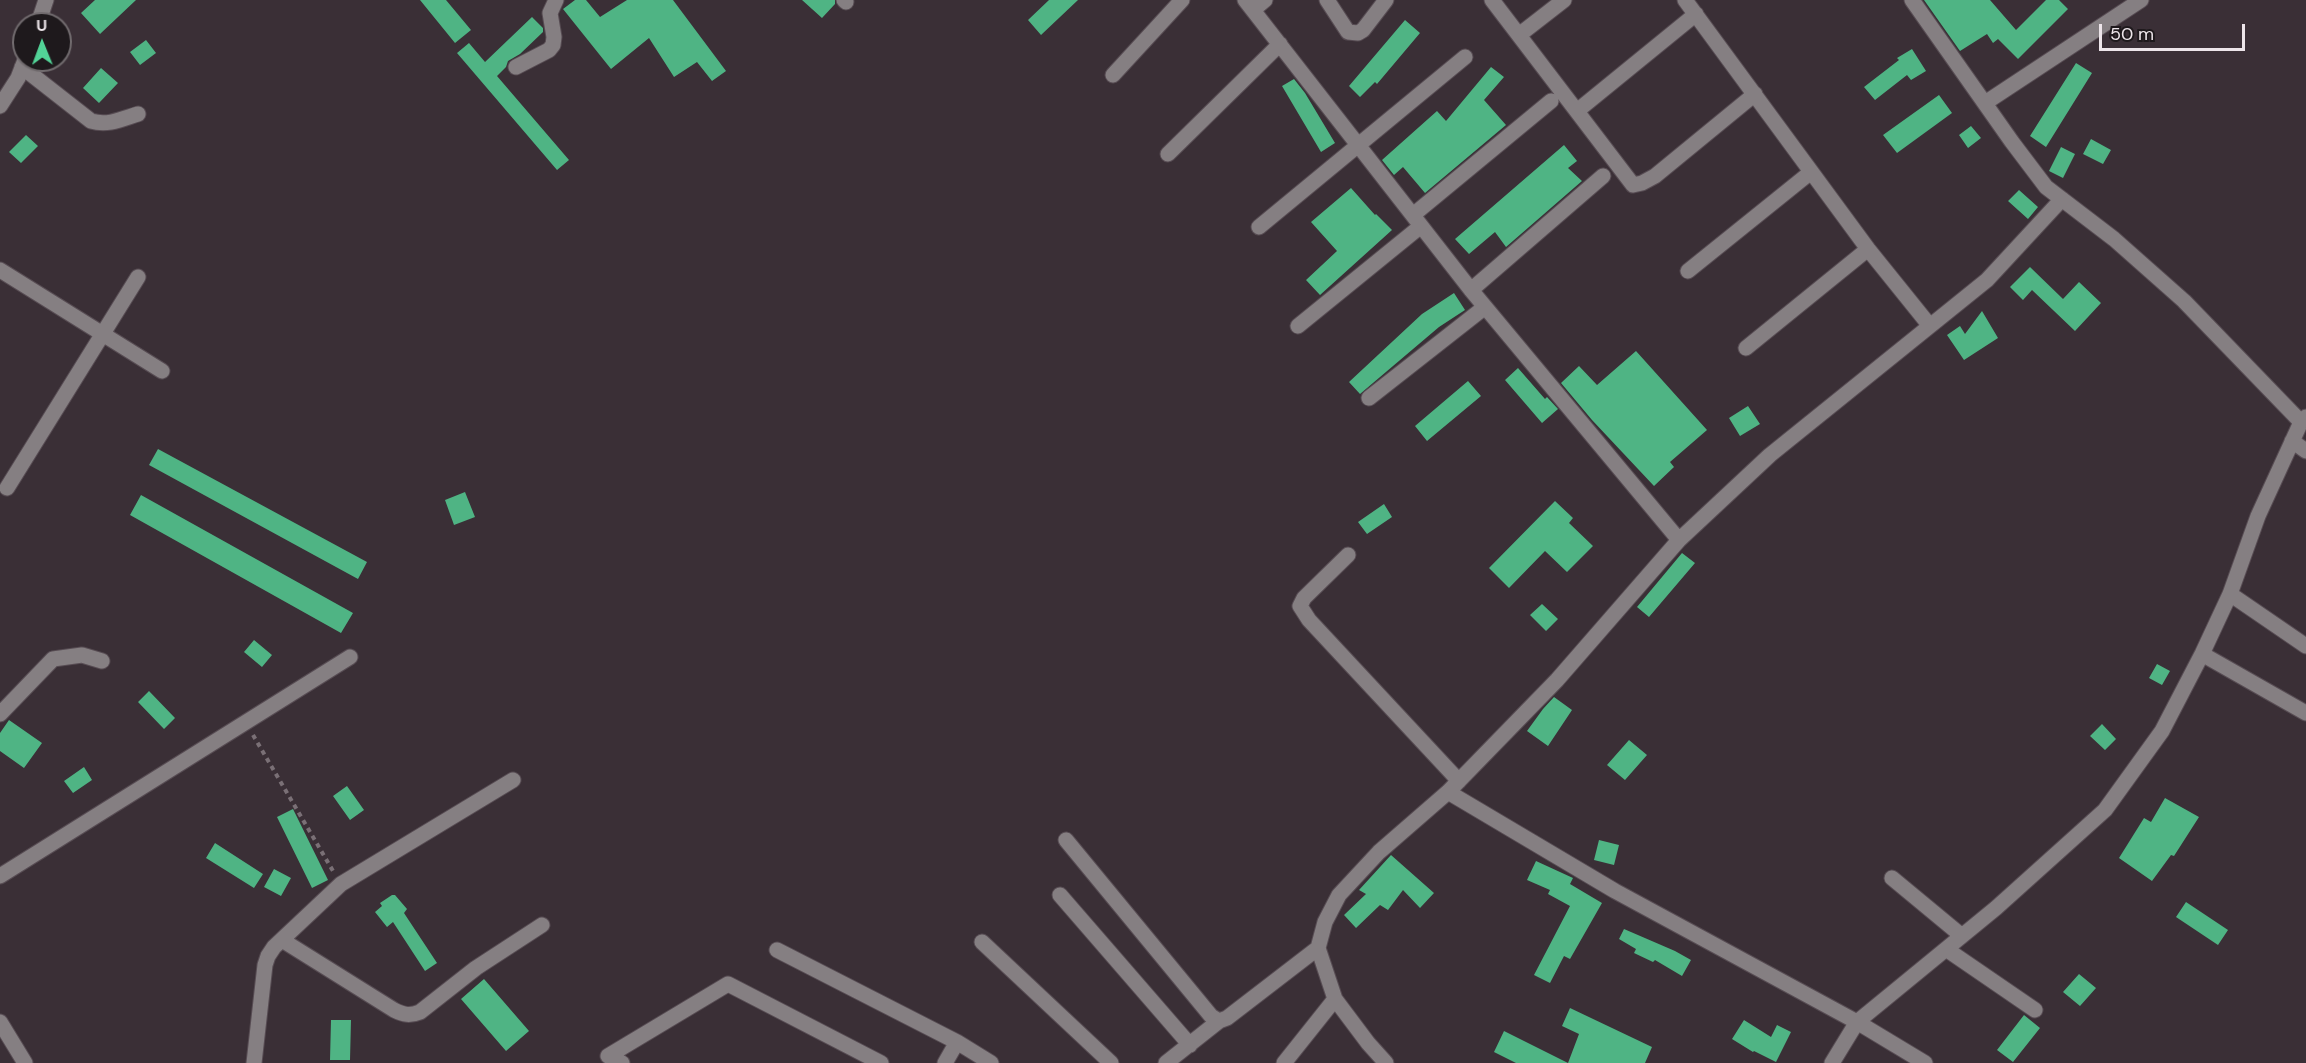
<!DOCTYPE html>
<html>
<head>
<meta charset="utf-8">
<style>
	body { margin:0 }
	#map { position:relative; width:2306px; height:1063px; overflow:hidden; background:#3a2f36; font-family:"DM Sans",sans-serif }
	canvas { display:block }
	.north { position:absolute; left:12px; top:12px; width:60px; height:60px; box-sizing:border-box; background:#1e191c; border:2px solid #716b6e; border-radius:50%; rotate:359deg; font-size:16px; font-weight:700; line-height:24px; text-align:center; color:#ede5ea }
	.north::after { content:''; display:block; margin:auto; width:21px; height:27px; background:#52d397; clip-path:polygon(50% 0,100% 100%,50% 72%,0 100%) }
	.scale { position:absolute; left:2099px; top:24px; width:146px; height:27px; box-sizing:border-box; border:3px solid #ede5ea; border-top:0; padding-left:8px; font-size:18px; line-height:21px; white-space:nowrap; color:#ede5ea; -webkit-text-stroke:4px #1e191c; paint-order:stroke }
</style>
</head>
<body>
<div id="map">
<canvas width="2306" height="1063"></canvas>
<div class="north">U</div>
<div class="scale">50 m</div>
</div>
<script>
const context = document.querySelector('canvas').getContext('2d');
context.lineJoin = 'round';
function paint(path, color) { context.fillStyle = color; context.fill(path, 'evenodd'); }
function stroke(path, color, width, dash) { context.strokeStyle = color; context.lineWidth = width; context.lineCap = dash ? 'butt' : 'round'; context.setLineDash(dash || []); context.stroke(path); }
paint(new Path2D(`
	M95,0h41l-36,34 -19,-21z
	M420,0h26l25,30 -16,13z
	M575,0h11l14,17 27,-17h46l53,71 -14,10 -15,-19 -23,15 -25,-39 -38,31 -48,-60z
	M802,0h33v4l-13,14z
	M1049,0h29l-37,35 -13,-15z
	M1924,0h66l26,30 30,-30h13l9,9 -50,50 -20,-20 -5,4 -6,-9 -27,17z
	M532,17l11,11v4l-23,22 -12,7 -2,6 -9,9 72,84 -12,10 -100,-117 12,-10 16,19z
	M1405,20l15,13 -43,51 -2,-2 -15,15 -11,-11z
	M146,40l10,13 -16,12 -10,-13z
	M1912,49l14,22 -15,9 -4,-5 -32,25 -11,-13 35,-27 -2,-2z
	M2076,63l16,10 -46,74 -16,-11z
	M1491,67l13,10 -20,23 22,25 -81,68 -22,-26 -9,8 -12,-15 55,-49 9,10z
	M101,68l17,15 -19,20 -16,-15z
	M1294,79l11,14 30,50 -14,9 -39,-66z
	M1939,95l13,18 -55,40 -14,-18z
	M1971,126l10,12 -13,10 -9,-13z
	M26,135l12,11 -17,17 -12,-11z
	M2091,139l20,11 -8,14 -20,-10z
	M1564,145l13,16 -9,7 14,13 -76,66 -11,-15 -26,22 -14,-15z
	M2061,147l14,7 -12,24 -14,-7z
	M1351,188l24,27 1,-1 16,16 -72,65 -14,-15 31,-29 -26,-29z
	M2019,190l19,17 -10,12 -20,-18z
	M2030,267l33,32 16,-17 22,21 -26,28 -43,-41 -9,10 -13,-13z
	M1454,293l11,17 -26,17 -79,67 -11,-12 73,-68z
	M1982,311l16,27 -34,22 -17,-25 13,-9 5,8z
	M1636,351l71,79 -37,32 4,5 -20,19 -62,-66 -31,-37 18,-17 18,19z
	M1518,368l27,31 2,-2 11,12 -16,14 -37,-43z
	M1468,381l13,15 -54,45 -12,-15z
	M1748,406l12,18 -20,12 -11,-18z
	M158,449l209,113 -9,17 -209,-114z
	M465,492l10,25 -21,8 -9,-25z
	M141,495l212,118 -12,20 -211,-118z
	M1555,501l18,17 -4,5 24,23 -26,26 -22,-21 -36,37 -20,-20z
	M1384,504l8,13 -25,17 -9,-12z
	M1682,553l13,10 -46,54 -12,-10z
	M1542,604l16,15 -12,12 -16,-16z
	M254,640l18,15 -10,12 -18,-15z
	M2157,664l13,7 -8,14 -13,-7z
	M149,691l26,27 -11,11 -26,-27z
	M1554,697l18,13 -24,36 -21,-15 16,-22z
	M9,720l33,23 -18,25 -24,-17v-18z
	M2102,724l14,15 -11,11 -15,-14z
	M1629,740l18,15 -22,25 -18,-15z
	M84,767l8,13 -19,13 -9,-12z
	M347,786l17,24 -14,10 -17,-24z
	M2165,798l34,19 -25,39 -3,-1 -19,26 -33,-23 25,-40 7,4z
	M293,809l35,71 -16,8 -35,-71z
	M1599,840l20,5 -5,20 -20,-5z
	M215,843l48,31 -9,14 -48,-30z
	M1391,855l43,38 -14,15 -17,-18 -15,20 -8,-5 -24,23 -12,-13 22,-21 -7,-4z
	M1536,861l37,17 -3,6 32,19 -32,56 -6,-3 -14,27 -16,-8 36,-69 -22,-12 2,-4 -23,-10z
	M274,869l17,9 -10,18 -17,-9z
	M392,895h3l12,14 -3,4 33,50 -12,8 -32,-49 -6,5 -12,-15 7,-6 -2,-3z
	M2186,902l42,28 -10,15 -42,-28z
	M1624,929l51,22 16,9 -9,16 -27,-16 -2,2 -19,-9 2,-4 -17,-10z
	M2079,974l17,14 -16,18 -17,-14z
	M484,979l45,52 -23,20 -45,-52z
	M1570,1008l82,39 -7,16h-129l-22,-11 10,-21 64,32 11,-29 -17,-8z
	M2024,1015l16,13 -27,34 -16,-12z
	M331,1020h20l-1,40h-20z
	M1744,1020l27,17 6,-12 14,7 -15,30 -22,-11 -1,1 -21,-13z`), '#4fb484');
const minor = new Path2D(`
	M844,0l2,2
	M1245,0l226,290 208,250
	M1327,0l21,32 10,1 5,-3 23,-30
	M1492,0l141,185 9,-2 13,-7 100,-82
	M1685,0l183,249 62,77
	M1912,0l100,142 34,45 68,52 70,62 117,121
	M1253,10l12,-10
	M38,24l8,-24
	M1519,35l45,-35
	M22,67l69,54c17,5 31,-2 47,-7
	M516,67l33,-17 4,-5 1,-8 -4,-24 6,-13
	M1113,75l69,-75
	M1985,103l156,-103
	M0,106l18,-28 7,-18
	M1577,111l119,-97
	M1168,154l112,-110
	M1413,215l138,-114
	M1259,227l206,-170
	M0,270l162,101
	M1688,271l123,-99
	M1471,290l132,-114
	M1298,326l123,-100
	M1746,348l122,-99
	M1369,398l116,-91
	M2292,441l14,10
	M7,488l131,-211
	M1348,555l-44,43 -4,8 9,14 150,161
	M2230,594l76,52
	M2202,654l104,59
	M0,714l53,-55 29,-4 20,6
	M1448,792l167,99 242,131 68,41
	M1066,840l145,176 8,5 8,-3 91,-70
	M0,876l350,-219
	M1892,878l70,58
	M1060,895l130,150
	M282,940l112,70c10,5 16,6 26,2l56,-44 66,-43
	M982,942l129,121
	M1946,949l89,61
	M777,950l180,92 34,21
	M0,1022l25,41
	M254,1063l11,-98 3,-9 6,-9 67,-63 172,-104
	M622,1063l-14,-7 120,-72 153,79
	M945,1063l12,-21
	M1166,1063l53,-42
	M1284,1063l51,-64
	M1386,1063l-18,-20 -33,-44 -17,-51 7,-26 14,-27 40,-43 69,-60 109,-112 122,-140 91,-85 217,-175 75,-81
	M1832,1063l25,-41 139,-114 109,-98 57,-79 40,-77 28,-60 28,-78 43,-94 5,-5`);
stroke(minor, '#574c53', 17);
stroke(new Path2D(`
	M253,735l80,136`), '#7a7076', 4, [4.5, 4.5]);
stroke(minor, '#857f82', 15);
</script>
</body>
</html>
